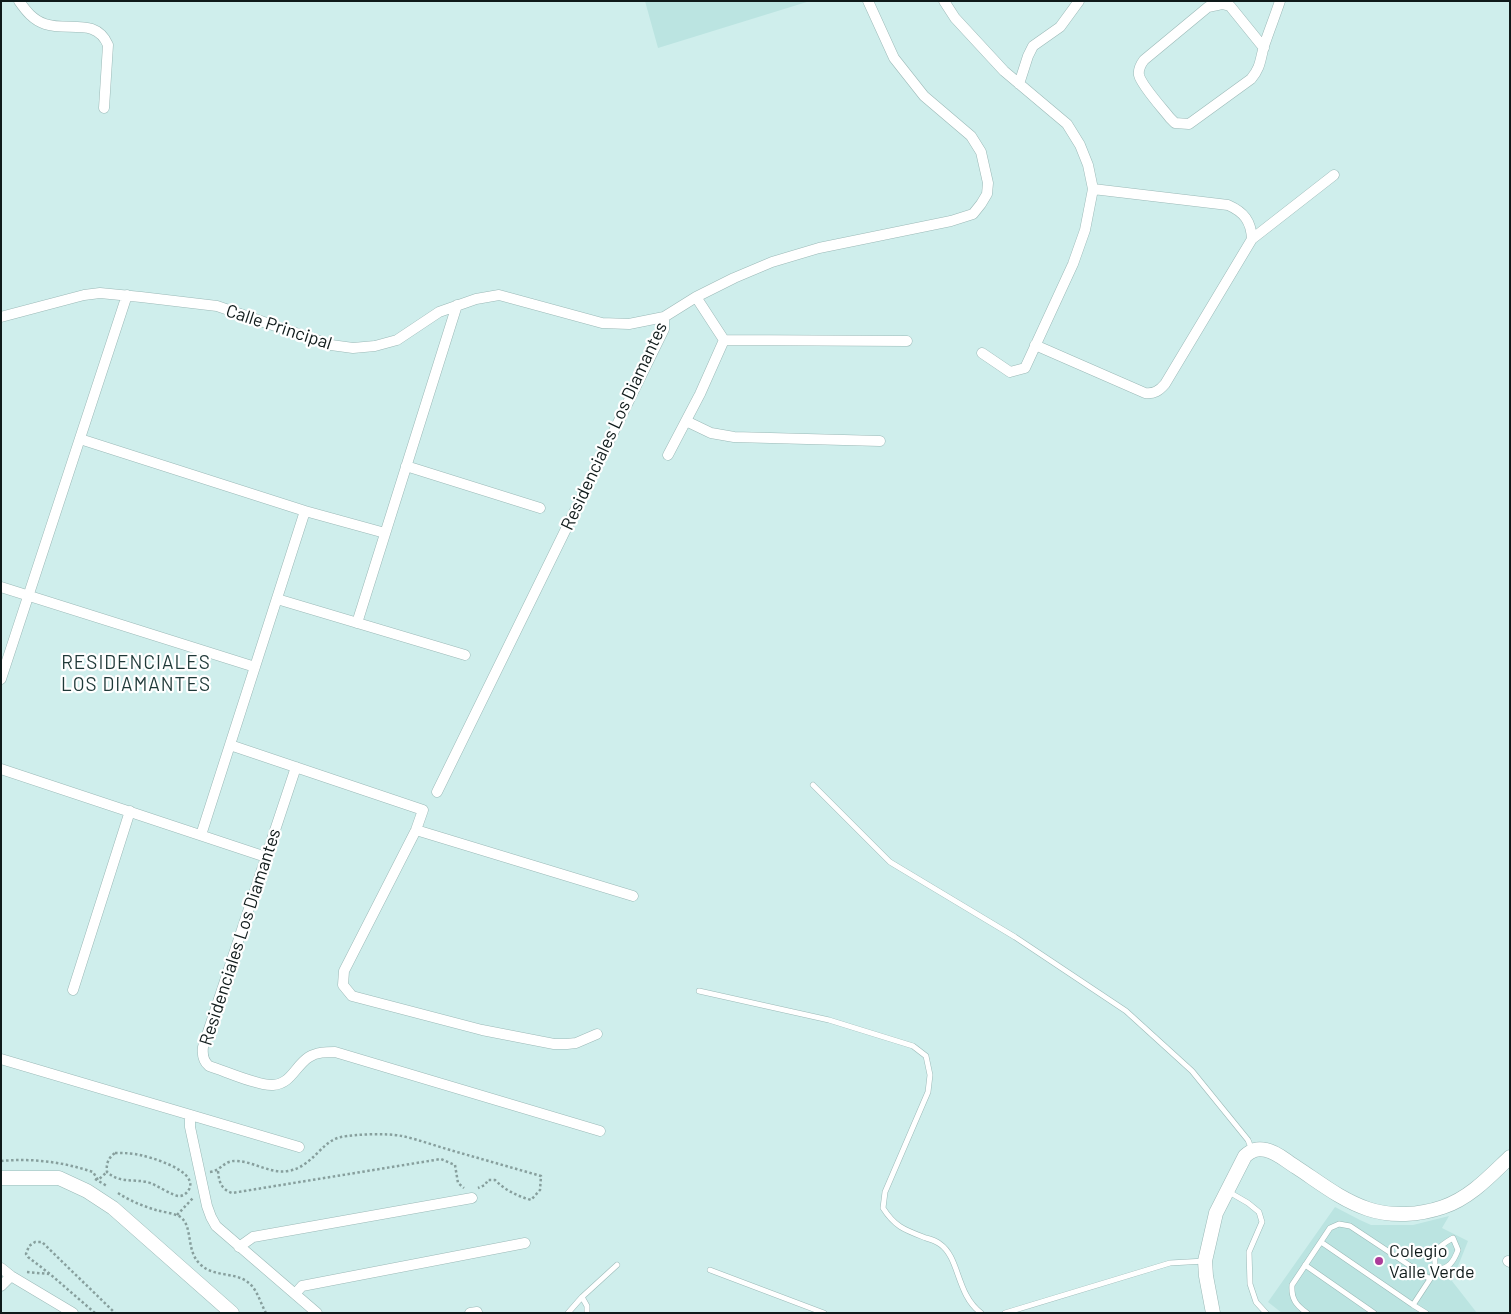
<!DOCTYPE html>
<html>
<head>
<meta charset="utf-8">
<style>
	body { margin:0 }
	#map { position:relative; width:1511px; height:1314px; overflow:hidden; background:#cfeeec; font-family:Barlow,sans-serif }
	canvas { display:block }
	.frame { position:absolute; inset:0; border:2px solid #0f1a1a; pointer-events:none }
</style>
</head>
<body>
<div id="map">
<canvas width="1511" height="1314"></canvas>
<div class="frame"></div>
</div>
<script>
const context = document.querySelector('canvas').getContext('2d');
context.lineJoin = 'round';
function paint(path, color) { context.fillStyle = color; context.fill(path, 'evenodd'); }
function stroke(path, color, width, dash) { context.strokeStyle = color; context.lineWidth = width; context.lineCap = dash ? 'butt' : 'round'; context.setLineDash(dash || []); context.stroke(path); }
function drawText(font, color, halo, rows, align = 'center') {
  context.font = font + ' Barlow,sans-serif'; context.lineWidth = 4.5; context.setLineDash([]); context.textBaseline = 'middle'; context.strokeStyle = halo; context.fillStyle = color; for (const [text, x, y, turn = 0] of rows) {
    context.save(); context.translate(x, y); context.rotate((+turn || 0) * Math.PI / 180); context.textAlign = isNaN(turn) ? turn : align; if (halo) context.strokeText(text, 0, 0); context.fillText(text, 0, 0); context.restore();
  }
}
paint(new Path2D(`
	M645,1h165l-152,47z
	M1335,1207l25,13 11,5h42l36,-9 -7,12 26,13 -16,40 25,32h-195l-14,-11z`), '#bbe4e1');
const service = new Path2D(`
	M813,785l77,77 125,75 111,74 66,60 56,69 4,10
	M699,991l130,29 84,26 13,10 4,19 -2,17 -43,100 -2,16c12,19 22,22 43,30 4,1 10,3 14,6 20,14 16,50 41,69
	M1229,1192l19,11 11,9 3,10 -13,30 1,32 6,18 10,11
	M1321,1242l92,63
	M1305,1265l69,48
	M710,1270l114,43
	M582,1297l5,9v7
	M568,1313l14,-16 35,-32
	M1005,1313l165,-50 35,-2
	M1307,1313c-11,-8 -16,-14 -15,-28l38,-57 9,-4 11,2 80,53
	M1426,1313l-13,-8 23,-35c-4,-18 1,-23 17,-32l5,12c-5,13 -9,18 -22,20`);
const minor = new Path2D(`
	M19,1c7,10 14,19 26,23 23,8 51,-7 63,21l-4,63
	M944,1l11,17 49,53 63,53 13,21 8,20 5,24 -8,41 -12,34 -48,104 -15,4 -28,-19
	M1264,48l-34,-42 -8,-2 -14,3 -64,53c-3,4 -6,9 -5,15 2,10 24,34 31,43l5,5 14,1 62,-45c10,-12 9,-19 13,-33 5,-15 11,-30 16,-45
	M1019,84l9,-28 5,-10 27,-19 19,-26
	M1252,239l82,-64
	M696,297l28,43 183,1
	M1,317l83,-22 16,-2 41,4 76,9 114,39 22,3 22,-2 22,-6 42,-28 37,-13 23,-4 103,28 27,1 35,-7 32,-20 38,-19 38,-16 47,-14 132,-27 22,-7 8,-10 6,-10 1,-11 -7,-31 -10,-16 -47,-40 -30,-38 -26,-57
	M1035,345l110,48c9,1 14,-2 20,-9l87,-145c-1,-18 -8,-27 -24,-34l-135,-16
	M686,421l25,12 23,4 146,4
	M80,439l225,72 80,22
	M668,455l32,-61 24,-54
	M406,466l134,42
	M1,587l254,80
	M277,599l188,56
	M357,623l100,-318
	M1,679l126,-384
	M230,745l193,65 -7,20 -72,141 -1,14 9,11 130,34 72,14h13l9,-1 21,-9
	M296,767l-93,280c-1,8 0,14 6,19 16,5 49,20 64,19 18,-1 22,-19 36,-28 8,-5 17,-5 26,-5l265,79
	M1,769l265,88
	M437,792l227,-463v-12
	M416,830l217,66
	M201,835l104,-324
	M73,990l57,-179
	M1,1059l298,88
	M190,1115v12l17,79 4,11 5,9 101,87
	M239,1247l14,-10 219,-39
	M1508,1261l2,1
	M1,1268l10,8 62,37
	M1,1286l10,-10
	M295,1294l7,-8 223,-43
	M470,1313l7,-1`);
const tertiary = new Path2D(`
	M1,1178h58l28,13 26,17 119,105
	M1213,1313l-7,-37 -1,-15 11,-48 29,-57c7,-6 12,-8 21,-6 11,2 20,11 30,17 23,15 45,33 72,42 23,8 52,6 75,-2 27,-9 47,-31 67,-50`);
stroke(service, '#9bb9b7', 6);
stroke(minor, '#9bb9b7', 11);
stroke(tertiary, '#9bb9b7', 15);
stroke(new Path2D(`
	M115,1153c7,0 13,0 20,1 13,2 67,17 53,37 -2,3 -5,5 -9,5 -7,0 -23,-12 -32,-14 -15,-3 -28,1 -40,-10 -1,-8 1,-14 8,-19z
	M1,1161c32,-3 62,1 92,11l5,8 9,-8
	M218,1171c1,11 3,18 14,22l209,-34 14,6 3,18 6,5
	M210,1172c13,-2 13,-12 27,-11 18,1 33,13 51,10 25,-4 33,-30 53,-34 16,-3 45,-4 61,-1 18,4 37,11 55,16 28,8 56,16 84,24l-1,14 -9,10c-14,-4 -26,-10 -36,-20h-7l-3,5 -7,3
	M95,1179l12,7
	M118,1193c12,8 25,13 38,17 7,2 16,3 23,6 15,9 6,34 21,48 15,15 38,6 52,22 6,7 9,18 14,27
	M177,1215l16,-17
	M27,1272l22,2
	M95,1313l-45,-39 -22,-17 -2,-3 3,-8 6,-4h7l73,71`), '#879f9d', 2.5, [2.5, 2.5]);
stroke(service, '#fff', 5);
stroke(minor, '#fff', 10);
stroke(tertiary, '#fff', 14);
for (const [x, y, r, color] of [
	[1379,1261,5,"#ac3c99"]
]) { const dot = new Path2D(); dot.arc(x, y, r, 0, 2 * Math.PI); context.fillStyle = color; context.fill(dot); stroke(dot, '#fff', 2); }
drawText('18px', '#0f1a1a', '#fff', [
	["Calle Principal",279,327,18],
	["Residenciales Los Diamantes",614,426,-65],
	["Residenciales Los Diamantes",240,937,-72]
]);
drawText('18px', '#0f1a1a', '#fff', [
	["Colegio",1389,1251],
	["Valle Verde",1389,1272]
], 'left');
context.letterSpacing = '1px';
drawText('19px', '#1f3938', '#fff', [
	["RESIDENCIALES",136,663],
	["LOS DIAMANTES",136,685]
]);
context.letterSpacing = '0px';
</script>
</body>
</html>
